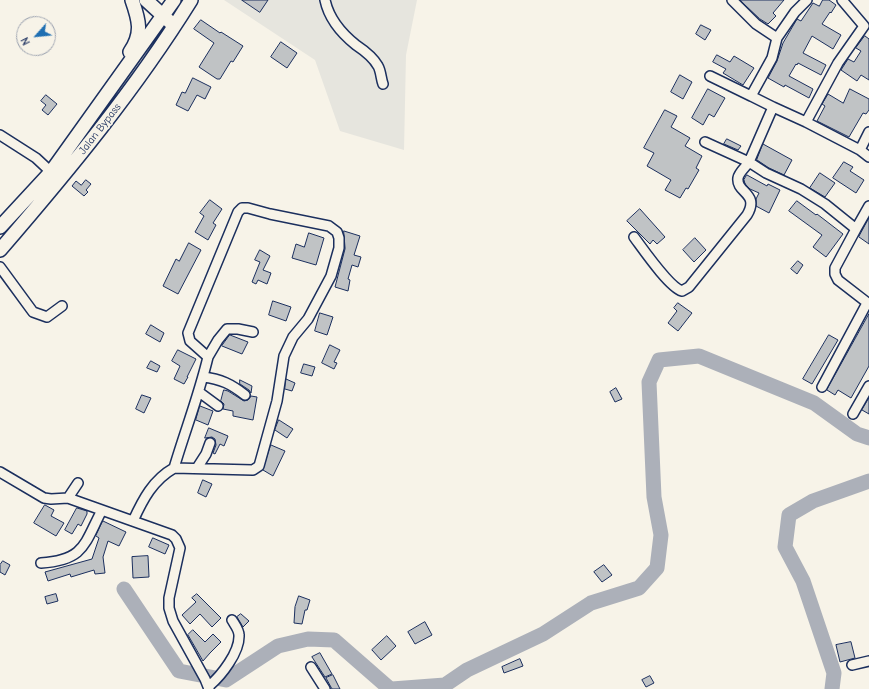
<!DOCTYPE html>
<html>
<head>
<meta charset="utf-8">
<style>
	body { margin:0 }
	#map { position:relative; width:869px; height:689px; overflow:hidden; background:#f7f3e8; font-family:"Comic Neue",sans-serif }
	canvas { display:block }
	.north { position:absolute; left:16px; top:16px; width:40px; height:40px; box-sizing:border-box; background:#f7f3e8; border:1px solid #9fa5b1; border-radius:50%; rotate:243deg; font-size:11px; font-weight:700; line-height:16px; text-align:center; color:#1b2f5e }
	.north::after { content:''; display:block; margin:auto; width:14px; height:18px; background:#1f6fb2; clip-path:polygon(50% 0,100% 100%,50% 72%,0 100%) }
</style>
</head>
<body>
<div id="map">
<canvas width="869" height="689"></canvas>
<div class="north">N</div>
</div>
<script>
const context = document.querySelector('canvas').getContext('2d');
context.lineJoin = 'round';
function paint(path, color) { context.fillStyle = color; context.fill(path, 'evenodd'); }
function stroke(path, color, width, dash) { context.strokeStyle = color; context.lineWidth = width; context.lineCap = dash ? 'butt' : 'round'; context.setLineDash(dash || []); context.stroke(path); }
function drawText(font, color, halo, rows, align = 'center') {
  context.font = font + ' "Comic Neue",sans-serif'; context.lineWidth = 3.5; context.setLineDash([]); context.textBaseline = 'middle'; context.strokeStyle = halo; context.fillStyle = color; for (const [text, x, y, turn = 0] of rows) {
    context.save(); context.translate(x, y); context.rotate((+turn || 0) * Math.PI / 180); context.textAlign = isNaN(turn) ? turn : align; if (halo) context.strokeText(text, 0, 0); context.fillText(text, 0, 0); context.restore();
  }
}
paint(new Path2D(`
	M224,0h193l-11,55 -2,95 -64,-19 -25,-71z`), '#e6e5de');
stroke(new Path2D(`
	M124,589l55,82 47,9 52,-34 30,-7 26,1 56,49
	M392,689l53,-4 22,-15 76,-36 48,-31 48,-15 18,-20 4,-33 -7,-38 -5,-115 10,-22 40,-4 115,47 43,31 12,4
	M832,689l2,-16 -31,-92 -18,-34 4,-32 24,-14 56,-20`), '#acb0b9', 15);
const building = new Path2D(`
	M242,0h26l-8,12z
	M740,0h44l-11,13 3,3 -8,8 -8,-5z
	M823,0h6l7,5 -5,8 -1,-1 -8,12 19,11 -8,14 -21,-13 -9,17 23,12 -5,10 -23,-12 -1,2 -1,-1 -7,12 24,13 -4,9 -24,-13 -1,2 -16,-9 9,-17 6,-18 14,-24 4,2 12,-18 6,3z
	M201,20l19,13 1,-1 22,14 -10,16 -2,-1 -11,18h-3l-18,-12 15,-24 -20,-14z
	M701,25l10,5 -6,10 -9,-6z
	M865,36l4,3v41l-8,-5 -4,6 -16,-11 7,-11 6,3 7,-11 -5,-3z
	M281,42l16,11 -10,15 -16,-11z
	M717,55l13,7 4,-6 20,12 -11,17 -20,-12 3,-4 -13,-7z
	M680,75l12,7 -9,17 -12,-7z
	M193,78l18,9 -6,12 -8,-4 -9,16 -12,-6 6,-13 3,1z
	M708,89l17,9 -11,19 -5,-3 -6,11 -11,-7z
	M850,89l19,10v11l-3,4 -3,-1 -14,24 -32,-16 8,-15 -3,-2 6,-10 15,9z
	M46,95l11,9 -9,11 -6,-5 4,-5 -5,-4z
	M665,110l12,6 -6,11 19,11 -5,8 17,10 -6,12 3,2 -11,19 -2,-1 -6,10 -15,-8 6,-10 -24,-14 7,-13 -10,-5z
	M727,139l14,7 -3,4 -14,-6z
	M763,144l29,16 -8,15 -15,-7 -12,-8z
	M844,162l9,5 -3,4 14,9 -8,13 -23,-15z
	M820,173l15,10 -10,14 -15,-9z
	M747,175l20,11 1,-2 12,6 -11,23 -13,-7v-7l3,-6 -9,-4 -5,-5 -1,-4z
	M86,180l5,4 -5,6 2,2 -4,4 -12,-10 4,-5 5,4z
	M210,200l12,9 -9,14 3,2 -8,15 -13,-8 9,-16 -4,-3z
	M797,201l19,14 1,-1 26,20 -17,23 -13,-10 9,-12 -33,-24z
	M640,209l25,28 -8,7 -4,-4 -3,4 -23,-23z
	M869,218v26l-10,-7z
	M344,231l16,5 -6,19 7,2 -3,10 -6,-2 -4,14 2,1 -2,11 -13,-4 10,-38z
	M309,233l15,5 -8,27 -24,-7 4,-14 8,3z
	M695,238l11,12 -12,12 -11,-12z
	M189,243l12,7 -23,44 -15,-8 13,-27 3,2z
	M260,250l10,6 -7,14 8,3 -4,11 -9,-4 -2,4 -4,-2 8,-20 -5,-2z
	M798,261l5,4 -6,9 -6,-5z
	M273,301l18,6 -5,14 -17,-6z
	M678,303l14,10 -14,18 -10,-8 9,-12 -3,-3z
	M320,313l13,4 -6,18 -12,-4z
	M869,314v52l-18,32 -13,-8 -3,5 -8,-5z
	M151,325l13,8 -4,9 -14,-8z
	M230,335l18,7 -6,12 -20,-8z
	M829,335l9,5 -26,44 -9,-5z
	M330,345l10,5 -6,12 3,1 -3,6 -12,-6z
	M178,350l18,9 -9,18h1l-4,7 -10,-5 6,-13 -8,-5z
	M151,361l9,5 -3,6 -10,-4z
	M304,364l11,3 -3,9 -11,-3z
	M286,379l9,4 -3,8 -7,-2z
	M240,380l12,6 -1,7 -2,-3 -9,-6z
	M616,388l6,11 -7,3 -5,-10z
	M224,390l4,1 16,10 4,-1 3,-4 6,1 -4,23 -20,-4v-5l-10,-2 1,-5 -3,-3z
	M142,395l9,3 -7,15 -8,-4z
	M869,398v16l-7,-4z
	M200,406l13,5 -5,14 -12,-5z
	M279,420l14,9 -6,9 -12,-8z
	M209,428l19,8 -4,10 -4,-2 -5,10 -2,-1 3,-8 -1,-6 -3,-2 -7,1z
	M271,445l14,6 -12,25 -10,-6z
	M203,480l9,4 -6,13 -8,-4z
	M45,505l9,5 -3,6 13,7 -8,13 -22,-13z
	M77,508l10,3v3l-6,12 -3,-2 -6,10 -7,-4z
	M103,521l23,11 -7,14 -11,-5 -5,16 2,16 -10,1 -1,-4 -23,7 -1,-3 -22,7 -3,-9 47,-13 7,-21 -3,-2z
	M153,538l16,7 -4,9 -16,-7z
	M148,556l1,21 -16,1 -1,-21z
	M3,561l7,4 -5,10 -5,-3v-7z
	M604,565l8,10 -10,7 -8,-10z
	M56,594l2,7 -11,3 -2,-7z
	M197,594l24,24 -9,9 -12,-13 -10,10 -8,-9 14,-13 -4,-4z
	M299,596l11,4 -3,10h-2l-3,14 -8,-1 1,-16z
	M241,614l8,7 -6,6 -6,-10z
	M425,622l7,13 -17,9 -7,-12z
	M193,630l12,12 8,-8 8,8 -11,11 -7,8 -15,-26z
	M387,636l9,10 -15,14 -9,-10z
	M851,642l4,16 -15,4 -4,-17z
	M320,653l12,21 -7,3 -13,-20z
	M520,659l3,7 -19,7 -2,-6z
	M333,675l7,14h-8l-6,-11z
	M650,676l4,7 -8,4 -4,-7z`);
paint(building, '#c0c3c5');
stroke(building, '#1b2f5e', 1);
const minor = new Path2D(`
	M325,0c4,19 16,33 31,45 9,6 17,12 22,21 3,5 3,13 5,18
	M732,0l24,24 21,14
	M807,0l-12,12 -18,26 -5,20 -21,38 22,11 -24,55 17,11 35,16 24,15 31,25 13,-23
	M710,76l41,20
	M773,107l33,15 32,-59 26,-37 -22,-26
	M806,122l54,28
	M869,132l-9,18 9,7
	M0,135l36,23 15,14
	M856,229l-21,39v6l3,6 31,24
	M634,237c9,12 35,50 48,54l7,-4 58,-72c13,-22 -11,-22 -9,-37 1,-6 8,-11 11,-16l-44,-20
	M0,267l33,45 14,5 15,-11
	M208,357l10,-17 9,-11h11l15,3
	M203,377c18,2 28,7 42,18
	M822,387l45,-84
	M199,392l19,14
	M853,414l16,-28
	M197,468l9,-14 4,-11
	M0,472l44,26 7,1 17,-1 104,37 4,4 4,9 -11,50v10l4,13 32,58 4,10
	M68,498l10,-15
	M133,521c10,-22 20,-41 41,-53l79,2 6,-4 18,-65 7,-45 9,-19 15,-18 23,-43 8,-28v-10l-2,-6 -8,-6 -59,-12 -22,-6h-6l-4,4 -50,121 2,8 18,16c-9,38 -23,74 -34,111
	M41,563c44,-3 43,-19 61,-53
	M852,665l17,-4
	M311,667l14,22
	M209,686c12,-10 31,-34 30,-51 0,-5 -4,-10 -7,-15`);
const highway = new Path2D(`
	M146,0l24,22
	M130,52c13,-19 9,-32 2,-52
	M0,227l51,-55 123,-172
	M0,250c69,-80 135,-160 191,-250`);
stroke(minor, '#1b2f5e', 12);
stroke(highway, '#1b2f5e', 16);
stroke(minor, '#f7f3e8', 9);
stroke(highway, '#f7f3e8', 13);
drawText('11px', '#1b2f5e', '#f7f3e8', [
	["Jalan Bypass",100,129,-52]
]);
</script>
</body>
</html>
